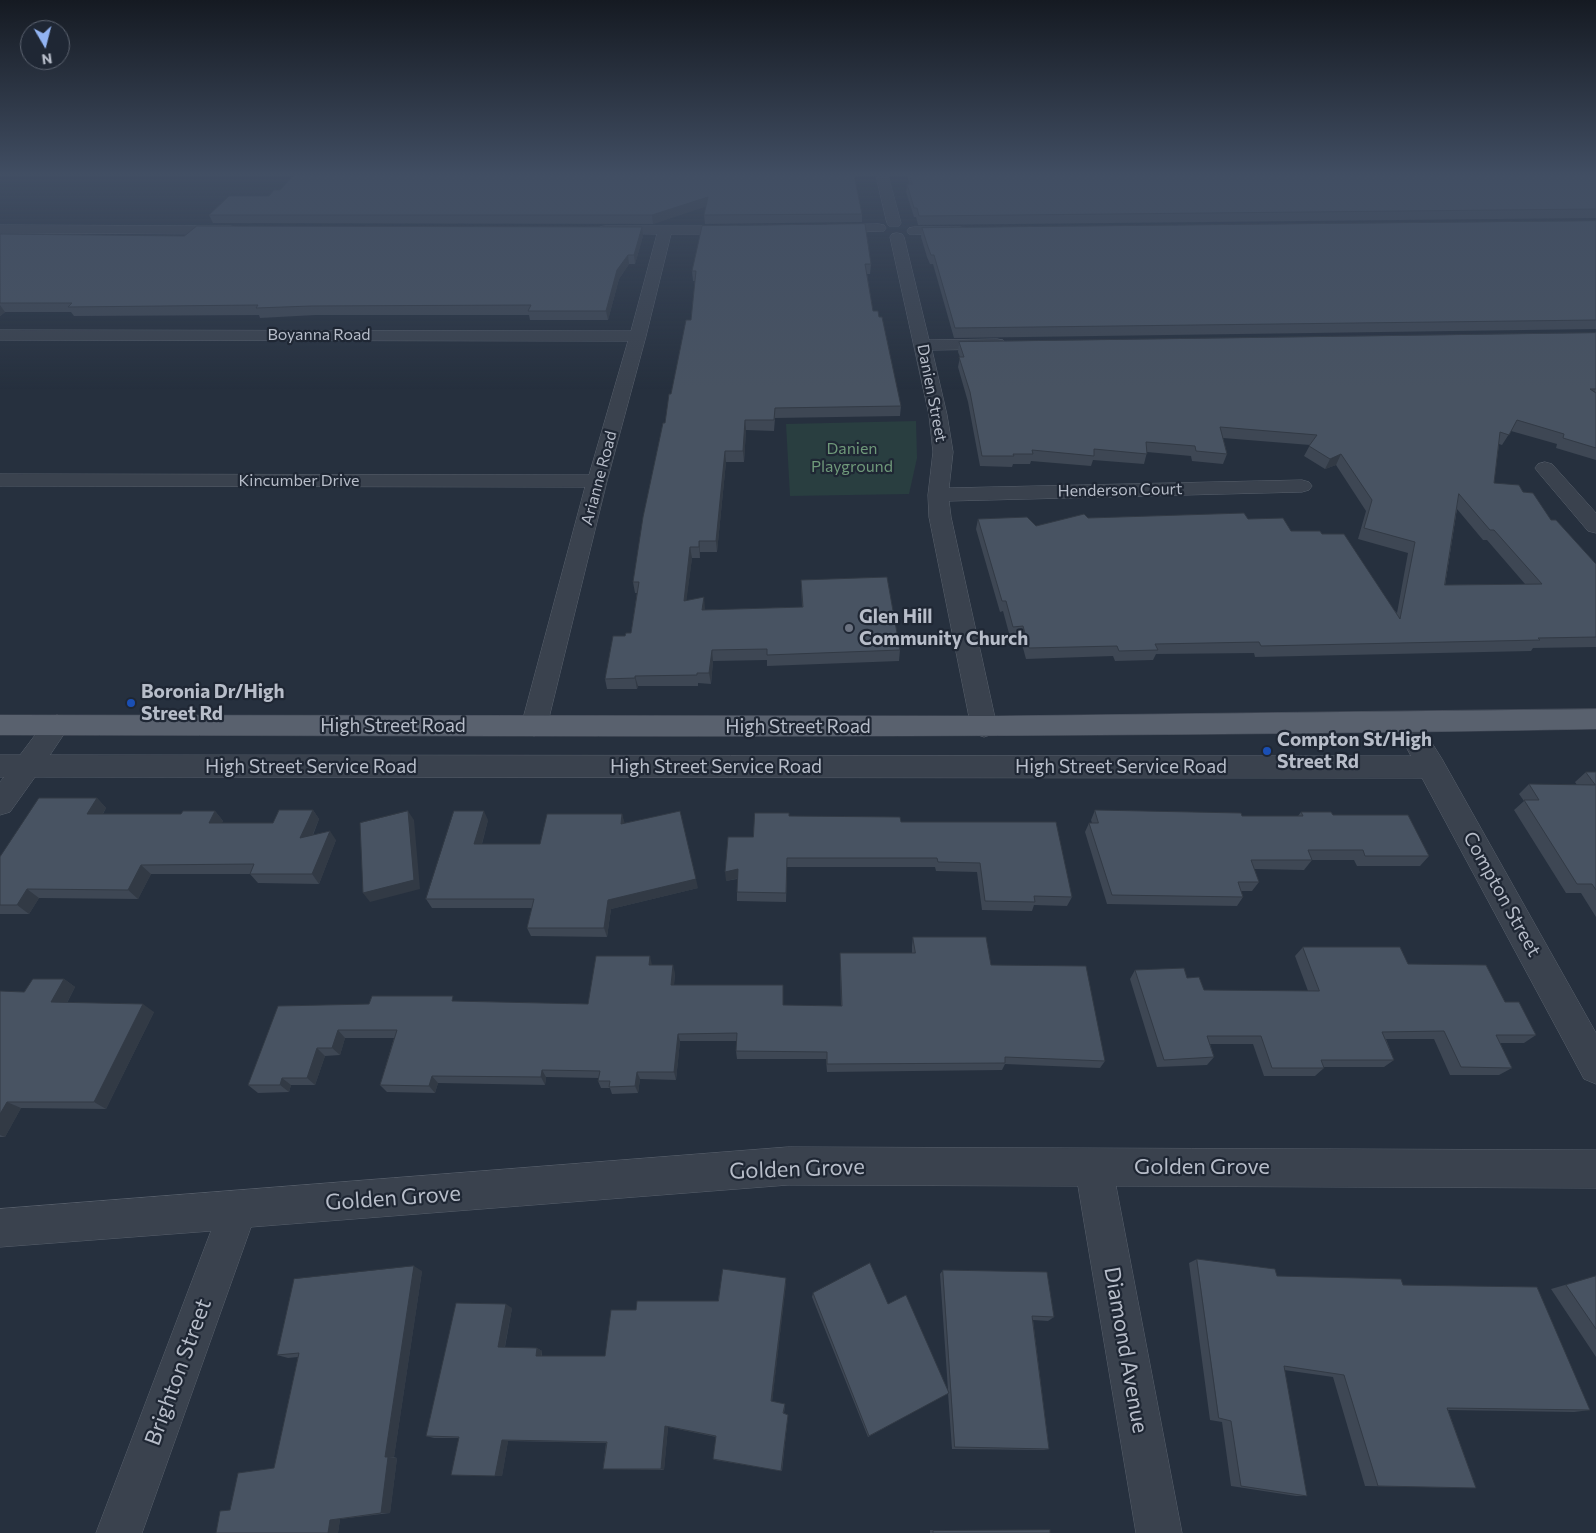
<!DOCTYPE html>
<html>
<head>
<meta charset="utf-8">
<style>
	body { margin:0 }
	#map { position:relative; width:1596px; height:1533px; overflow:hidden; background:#26303e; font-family:Commissioner,sans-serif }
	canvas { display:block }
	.north { position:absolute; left:20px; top:20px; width:50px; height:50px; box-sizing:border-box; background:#1f2734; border:1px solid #5c6370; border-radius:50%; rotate:172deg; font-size:14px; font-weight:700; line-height:20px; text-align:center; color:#b7bdc9 }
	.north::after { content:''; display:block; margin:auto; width:18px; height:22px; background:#92b4f3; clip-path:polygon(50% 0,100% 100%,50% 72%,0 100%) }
</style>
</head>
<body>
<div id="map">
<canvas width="1596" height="1533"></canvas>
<div class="north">N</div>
</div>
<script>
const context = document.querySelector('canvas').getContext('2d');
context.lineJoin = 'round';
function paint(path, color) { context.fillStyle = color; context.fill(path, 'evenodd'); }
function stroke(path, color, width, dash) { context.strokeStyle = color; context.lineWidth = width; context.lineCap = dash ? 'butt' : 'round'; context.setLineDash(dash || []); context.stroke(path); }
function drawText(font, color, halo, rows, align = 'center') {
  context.font = font + ' Commissioner,sans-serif'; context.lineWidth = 4.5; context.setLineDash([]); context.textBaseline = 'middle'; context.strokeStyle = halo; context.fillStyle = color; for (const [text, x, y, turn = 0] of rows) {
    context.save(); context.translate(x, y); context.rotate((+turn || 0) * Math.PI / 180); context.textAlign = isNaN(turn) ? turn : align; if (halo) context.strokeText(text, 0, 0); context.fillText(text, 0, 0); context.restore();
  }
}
paint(new Path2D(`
	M916,421l1,37 -8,36 -119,2 -4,-72z`), '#293e40');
const minor = new Path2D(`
	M876,175h12l13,48 -2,3h-10l-2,-3z
	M879,224l5,1 2,3 -2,3 -56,2 -5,-1 -2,-3 2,-3 5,-1z
	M0,225l230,1 5,1 2,3 -2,3 -5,1 -230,-1z
	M605,226h132l5,1 2,3 -2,3 -5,1h-66l-25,102 -39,145 -60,245 -4,7 -9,3 -9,-3 -4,-7 64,-239 -585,-1v-12l589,1 39,-134 -628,-1v-10l631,1 26,-97 -57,-1 -2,-3 2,-3z
	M914,227h46l5,1 2,3 -2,3 -5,1 -51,-1 -2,-3 2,-3z
	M897,233l5,1 2,3 25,103 68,-1 6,1 3,4 -3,4 -6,1 -65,1 15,65 6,37 -4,36 353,-8 7,2 3,4 -3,4 -7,2 -353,9 2,16 46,210 -4,7 -9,3 -9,-3 -4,-7 -42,-210 -1,-22 5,-43 -4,-37 -39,-178 2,-3z
	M1545,462l7,2 44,49v20l-8,-2 -50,-59 -3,-4 3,-4z
	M1406,713l9,3 27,43 154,274v51l-12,-5 -162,-301 -1387,-1 -25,35 -10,3v-33l4,-5h-4v-22h20l28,-37 9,-3 9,3 4,7 -20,30 1361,1 -18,-33 4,-7z
	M788,1147l808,3v38l-480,-2 66,347h-46l-58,-347 -290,-1 -537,42 -109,306h-46l115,-302 -211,16v-38z`);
const primary = new Path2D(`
	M1596,709v20c-532,10 -1064,7 -1596,6v-20l998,1z`);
stroke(minor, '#58606c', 1);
stroke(primary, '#444b58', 1);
paint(minor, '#3a424e');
paint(primary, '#59616e');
paint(new Path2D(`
	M294,175l568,39v8l-157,2 -1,-9 2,-9 -53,18 -440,-1 -4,-8 60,-19 11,-6z
	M907,175h689v43l-678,7 -2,-8h-2l-8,-25 1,-8h2z
	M1596,221v108l-642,9 -21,-74h-3l-3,-7 -6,-20 1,-9z
	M0,234l184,2h459l-8,28h-6l-10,15 -11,41h-78l-1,-5h-214l-55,3 -1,-3 -185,1 -3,-4h-66l-5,4z
	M871,264l-1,10h-3l6,37 28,95 -1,10 -125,2 -1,13 -28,-1 -2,32h-18l-9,90h-17v6h-8l-6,43 19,7v2l97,-3 -1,-27 99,70 -1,11 -132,5v-6l-54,1 -2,23 -13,-1v3h-60l-1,3h-30l-2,-10 20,-43 6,-3 6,-40h-2l-2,-11 32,-159 6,-29 20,-74 4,-39h-2l-1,-10z
	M1596,333v127l-40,-12 1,-4 -46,-13 -9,14 -3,-1 -5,39 29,9 28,28 45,44v83l-63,1 -2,3 -276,6 -1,-4 -98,1 -3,6 -38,1 -2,-5 -87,3 -6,-22h-10l-7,-26 -3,1 -24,-83 2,-10 58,7 52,-8 160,1 43,12 31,3 75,79 11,-60 -50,-14 8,-28 -30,-46 -11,4 -21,-13 6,-11 -87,-7 4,16 -4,10 -31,-3 -1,-5 -44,-4 -3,12 -51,-4 -2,6 -60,-5 -1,3h-17l-1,3 -32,-1 -12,-64 -10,-35 2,-10 -2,-5 1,-10zM1457,509l26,31h4l38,44 -80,1z
	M1586,772h10v145l-15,-24h-15l-52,-83 10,-9 -5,-7 10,-10 48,1 -2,-3z
	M97,798l9,10 -3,6h78l34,-3 8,10 -1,2h51l40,-13 6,9 -6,16 23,5 -17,44 -61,-1 -8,-9h-99l-13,25 -99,-1 -10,16h-29v-57z
	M1095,810l147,6h56l3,-4 32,3 96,41 -9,10h-63l-3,-6h-43h1l-8,10 -50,-1 5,13 -7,9h-11l2,6 -6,9 -130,-2 -22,-72 4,-9h3l-1,-3z
	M622,814l2,9 74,65 -87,21 -4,28 -76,-1 -4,-8 5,-20h-100l-6,-9 62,-79 -6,24h58z
	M901,822l171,75 -5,9 -33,-1 -2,6 -50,-1 -5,-38 -41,-1 -1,-4h-148l-1,35 -49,-1v-22l-11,2 27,-44z
	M913,937l78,28 114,96 -5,7 -95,-4 -3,6 -175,2 -1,-13h-89l-1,-8 1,-10h-57l-4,39 -36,-1 -2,14 -26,1 -2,-6h-9l-3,-7v-3l-52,-1 -1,8 -107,-2 -3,10 -48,-1 -7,-7 14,-47h-49l-5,17 -15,1 -10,29h-24l-2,7 -31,1 -10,-8 121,-81 87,-3 132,3 64,-39 23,8 -1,12 109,20 58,1 -1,-44v-9h72v-7z
	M1303,947l105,17 97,38 31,33 -12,8h-24l12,25 -13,7h-49l-16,-36h-48l8,21 -10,7h-61l1,1 -9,8h-51l-11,-32h-43l4,13 -7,8 -50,2 -27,-88 5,-9 52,8 17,12 104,1 -13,-35z
	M64,979l11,8 -8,16 87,9 -48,97 -85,-1 -16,29h-5v-146l24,1z
	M1197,1259l80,17 126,9 187,125 -16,2 -126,-2 28,78 -111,-2 -32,-109 -49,-7 23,126h-11l-65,-10 -9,-64 -12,-2 -21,-157z
	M943,1270l111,47 -6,4 -15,-1 16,129 -5,1 -92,-1 -4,-56 -80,44 -56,-140 1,-4 75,11 60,86 -8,-116z
	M422,1271l-28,186 3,1 -7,55 -50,6 -2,14 -108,-23 44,-42 24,-111 -10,1 -11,-3z
	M1596,1276v81l-45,-68z
	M786,1283l-14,118 13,5 -1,7 4,2 -6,56 -67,-11 -2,-1 3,-22 -48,-10 -4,43 -61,-1 3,-26 -98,-2 -6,35 -44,-1 1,-37h-25l-8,-2 86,-128 -7,39 32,1 5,3v5h63l31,-46 82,-9z
	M930,1530h120v3h-120z`), '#3e4754');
paint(new Path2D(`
	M708,197v9l-55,18 -1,-9z
	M642,227l1,9 -8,28 -1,-9z
	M628,255l1,9 -10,15 -11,41 -2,-9 11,-41z
	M0,305l5,7 -5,4z
	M745,420l1,10 -2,32 -1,-11z
	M725,451l1,11 -9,90 -1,-11z
	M1341,454l-5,11 -11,4 5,-10z
	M699,541l1,11v6l-1,-11z
	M690,547l2,11 -7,54 -1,-11z
	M704,597l1,11 -1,13 -2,-11z
	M712,650l1,11 -2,23 -2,-11z
	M635,676l3,10 -1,3 -2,-11z
	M97,798l9,10 -9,15 -10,-9z
	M313,810l6,9 -12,29 -7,-10z
	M215,811l8,10 -6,12 -8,-10z
	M408,811l6,9 6,69 -50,13 -7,-9z
	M484,811l4,9 -9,34 -5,-10z
	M622,814l3,10h-4z
	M330,831l6,9 -17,44 -7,-10z
	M141,865l10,9 -13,25 -10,-9z
	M738,869l1,9 -13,3 -1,-9z
	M696,879l2,9 -87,21 -4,28 -3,-9 4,-28z
	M27,889l12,9 -10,16 -12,-9z
	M650,956l2,9h-3z
	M673,965l2,8 -2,20 -2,-8z
	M64,979l11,8 -12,23 -12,-8z
	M143,1004l11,8 -48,97 -12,-7z
	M338,1030l7,8 -5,17 -8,-7z
	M678,1034l2,7 -4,39 -2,-8z
	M317,1048l8,8 -10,29 -8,-7z
	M542,1070l4,7 -1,8 -4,-8z
	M637,1072l3,7 -2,14 -3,-7z
	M432,1076l6,7 -3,10 -6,-7z
	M282,1078l9,7 -2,7 -9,-7z
	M7,1102l14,6 -16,29 -5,-2v-21z
	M414,1266l8,5 -28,186h-9z
	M786,1278v5l-14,120 -1,-2z
	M506,1304l6,4 -8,42 -6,-3z
	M537,1348l5,3 -1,8 -5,-3z
	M665,1426l3,1 -4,43 -3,-1z
	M502,1440l6,1 -6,35h-7z
	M388,1457l9,1 -7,55h-9z
	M340,1519l-2,14h-10l2,-13z`), '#323a45');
const building = new Path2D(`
	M294,175h560l8,39 -158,1 4,-18 -56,18h-443l20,-19h40l5,-6h6z
	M910,175h686v34l-677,7 -2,-8h-3l-7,-24h5z
	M1596,221v99l-641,8 -21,-73h-3l-3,-8 -6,-19z
	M865,224l6,40h-6l8,47h5l1,6h3l19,89 -126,2 -1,12h-29l-2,31h-18l-9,90h-17v6h-9l-6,54 20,-4 -2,13 101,-3 -2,-27 86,-3 13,73 -133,5v-6l-55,1 -3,23h-12v2l-62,1v2l-30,1 8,-43h12l1,-3h5l8,-51h-6l10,-65 20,-94h2l4,-29h2l15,-74h5l5,-49h-4l10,-45z
	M197,226l445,1 -8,28h-6l-11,15 -11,41h-78l3,-6 -220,1 -55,2 2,-3 -190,2 4,-4h-72v-69l184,2z
	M1596,333v56h-6l6,4v55l-33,-10 1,-4 -47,-14 -8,15 -9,-3 -6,51 25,2 4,7 10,1 18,27h5l40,44v73l-58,1 2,2 -279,6 -2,-4 -104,2 3,6 -39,1 -2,-5 -88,2 -6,-22 -10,1 -7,-26h-4l-24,-82 49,-2 9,9 48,-12 4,4 156,-5 4,6 35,-1 8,13h29l2,3h22l56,85 15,-77 -51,-14 8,-28 -31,-46 -11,5 -21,-13 8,-11 -97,-8 7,27 -31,-3 -1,-5 -49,-4 1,12 -53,-5v7l-62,-6 1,4h-20l1,2h-32l-12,-64 -11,-35h5l-5,-15zM1459,494l31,36h4l48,54 -97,1z
	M1586,772h10v118l-4,-6h-15l-53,-84h15l-10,-16 66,1z
	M39,798h58l-10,16h94l2,-3h32l-6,12h64l6,-13h34l-13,28 30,-7 -18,43h-62l4,-10 -113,1 -13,25 -101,-1 -10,16h-17v-48z
	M1095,810l146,3 1,3h61l-2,-4h30l2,3h75l21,41h-64l-2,-6h-55l4,10h-61l8,22h-21l5,15 -131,-2 -23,-72h9z
	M408,811l6,69 -51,13 -3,-70z
	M454,811h30l-10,33h66l7,-30h75l-1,10 59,-13 16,68 -88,21 -4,28h-77l7,-29h-108z
	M755,813h34v3l111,1 1,5h155l16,75 -38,-1 1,6 -50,-1 -5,-38 -42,-1 -1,-4h-150l-1,35 -49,-1 1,-23 -13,3 3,-35h25z
	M913,937h73l5,28 95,1 19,95 -100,-4v6l-178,1v-12l-91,-1 1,-18 -59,1 -4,38h-37l-2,14 -26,1 1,-6h-12l2,-10 -58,-1 -1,7 -109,-1 -3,10 -49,-1 17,-55h-59l-6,18h-15l-10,30h-25l-2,7h-32l30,-79 91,-2 3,-8h81l-1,5 136,3 8,-48h54l-1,9h24l-2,20h112v20l59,1 -2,-53h75z
	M1303,947h97l8,17 78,1 19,37h14l17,33h-40l16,33 -51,-1 -17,-36 -62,1 12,28h-73l3,8h-52l-11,-32h-54l7,21 -50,3 -29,-90 49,-2 3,10 12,-1 5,13 115,1z
	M33,979h31l-13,23 92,2 -49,98h-87l-7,12v-123l24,1z
	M1197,1259l78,10 2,7 124,3 2,6 134,2 53,123 -143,-2 29,80 -98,-2 -34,-111 -60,-9 23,130 -66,-10 -10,-65 -12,-3z
	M870,1263l18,41 18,-9 43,98 -80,43 -56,-143z
	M414,1266l-29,191h3l-7,56 -51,7 -2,13h-112l4,-22 10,-1 8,-37 36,-5 25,-115 -22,2 17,-76z
	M723,1269l63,9 -15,123 14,3 -2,9 5,2 -7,56 -68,-12 3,-23 -51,-10 -4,43h-58l4,-27 -105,-2 -7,36 -44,-1 8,-38 -33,-1 30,-133 50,1 -8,43 39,1 -1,8h69l6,-46h25l1,-9h81z
	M943,1270l104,2 7,45 -22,-1 17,133 -94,-2z
	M1596,1276v53l-30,-44z
	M1050,1530v3h-117v-2z`);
paint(building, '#485362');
stroke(building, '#323a45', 1);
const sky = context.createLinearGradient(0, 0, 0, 389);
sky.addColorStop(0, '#151a22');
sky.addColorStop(0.45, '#414e63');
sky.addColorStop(1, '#414e6300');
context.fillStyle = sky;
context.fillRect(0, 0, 1596, 389);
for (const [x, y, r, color] of [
	[849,628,5,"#6b7280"],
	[131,703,5,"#1a4fb4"],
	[1267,751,5,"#1a4fb4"]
]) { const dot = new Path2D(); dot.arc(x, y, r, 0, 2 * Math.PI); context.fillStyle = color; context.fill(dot); stroke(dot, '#1f2734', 2); }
drawText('16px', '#b7bdc9', '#1f2734', [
	["Boyanna Road",319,335],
	["Danien Street",932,393,79],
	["Arianne Road",599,478,-75],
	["Kincumber Drive",299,481],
	["Henderson Court",1120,490,-1]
]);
drawText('16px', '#6f997a', '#1f2734', [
	["Danien",852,449],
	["Playground",852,467]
]);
drawText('bold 19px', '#b7bdc9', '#1f2734', [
	["Glen Hill",859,617],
	["Community Church",859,639],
	["Boronia Dr/High",141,692],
	["Street Rd",141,714],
	["Compton St/High",1277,740],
	["Street Rd",1277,762]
], 'left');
drawText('19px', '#b7bdc9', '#1f2734', [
	["High Street Road",393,726],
	["High Street Road",798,727],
	["High Street Service Road",311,767],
	["High Street Service Road",716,767],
	["High Street Service Road",1121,767],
	["Compton Street",1502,894,61]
]);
drawText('22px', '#b7bdc9', '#1f2734', [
	["Golden Grove",1202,1167],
	["Golden Grove",797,1169,-2],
	["Golden Grove",393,1198,-4],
	["Diamond Avenue",1126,1350,80],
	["Brighton Street",178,1372,-70]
]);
</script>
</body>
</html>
